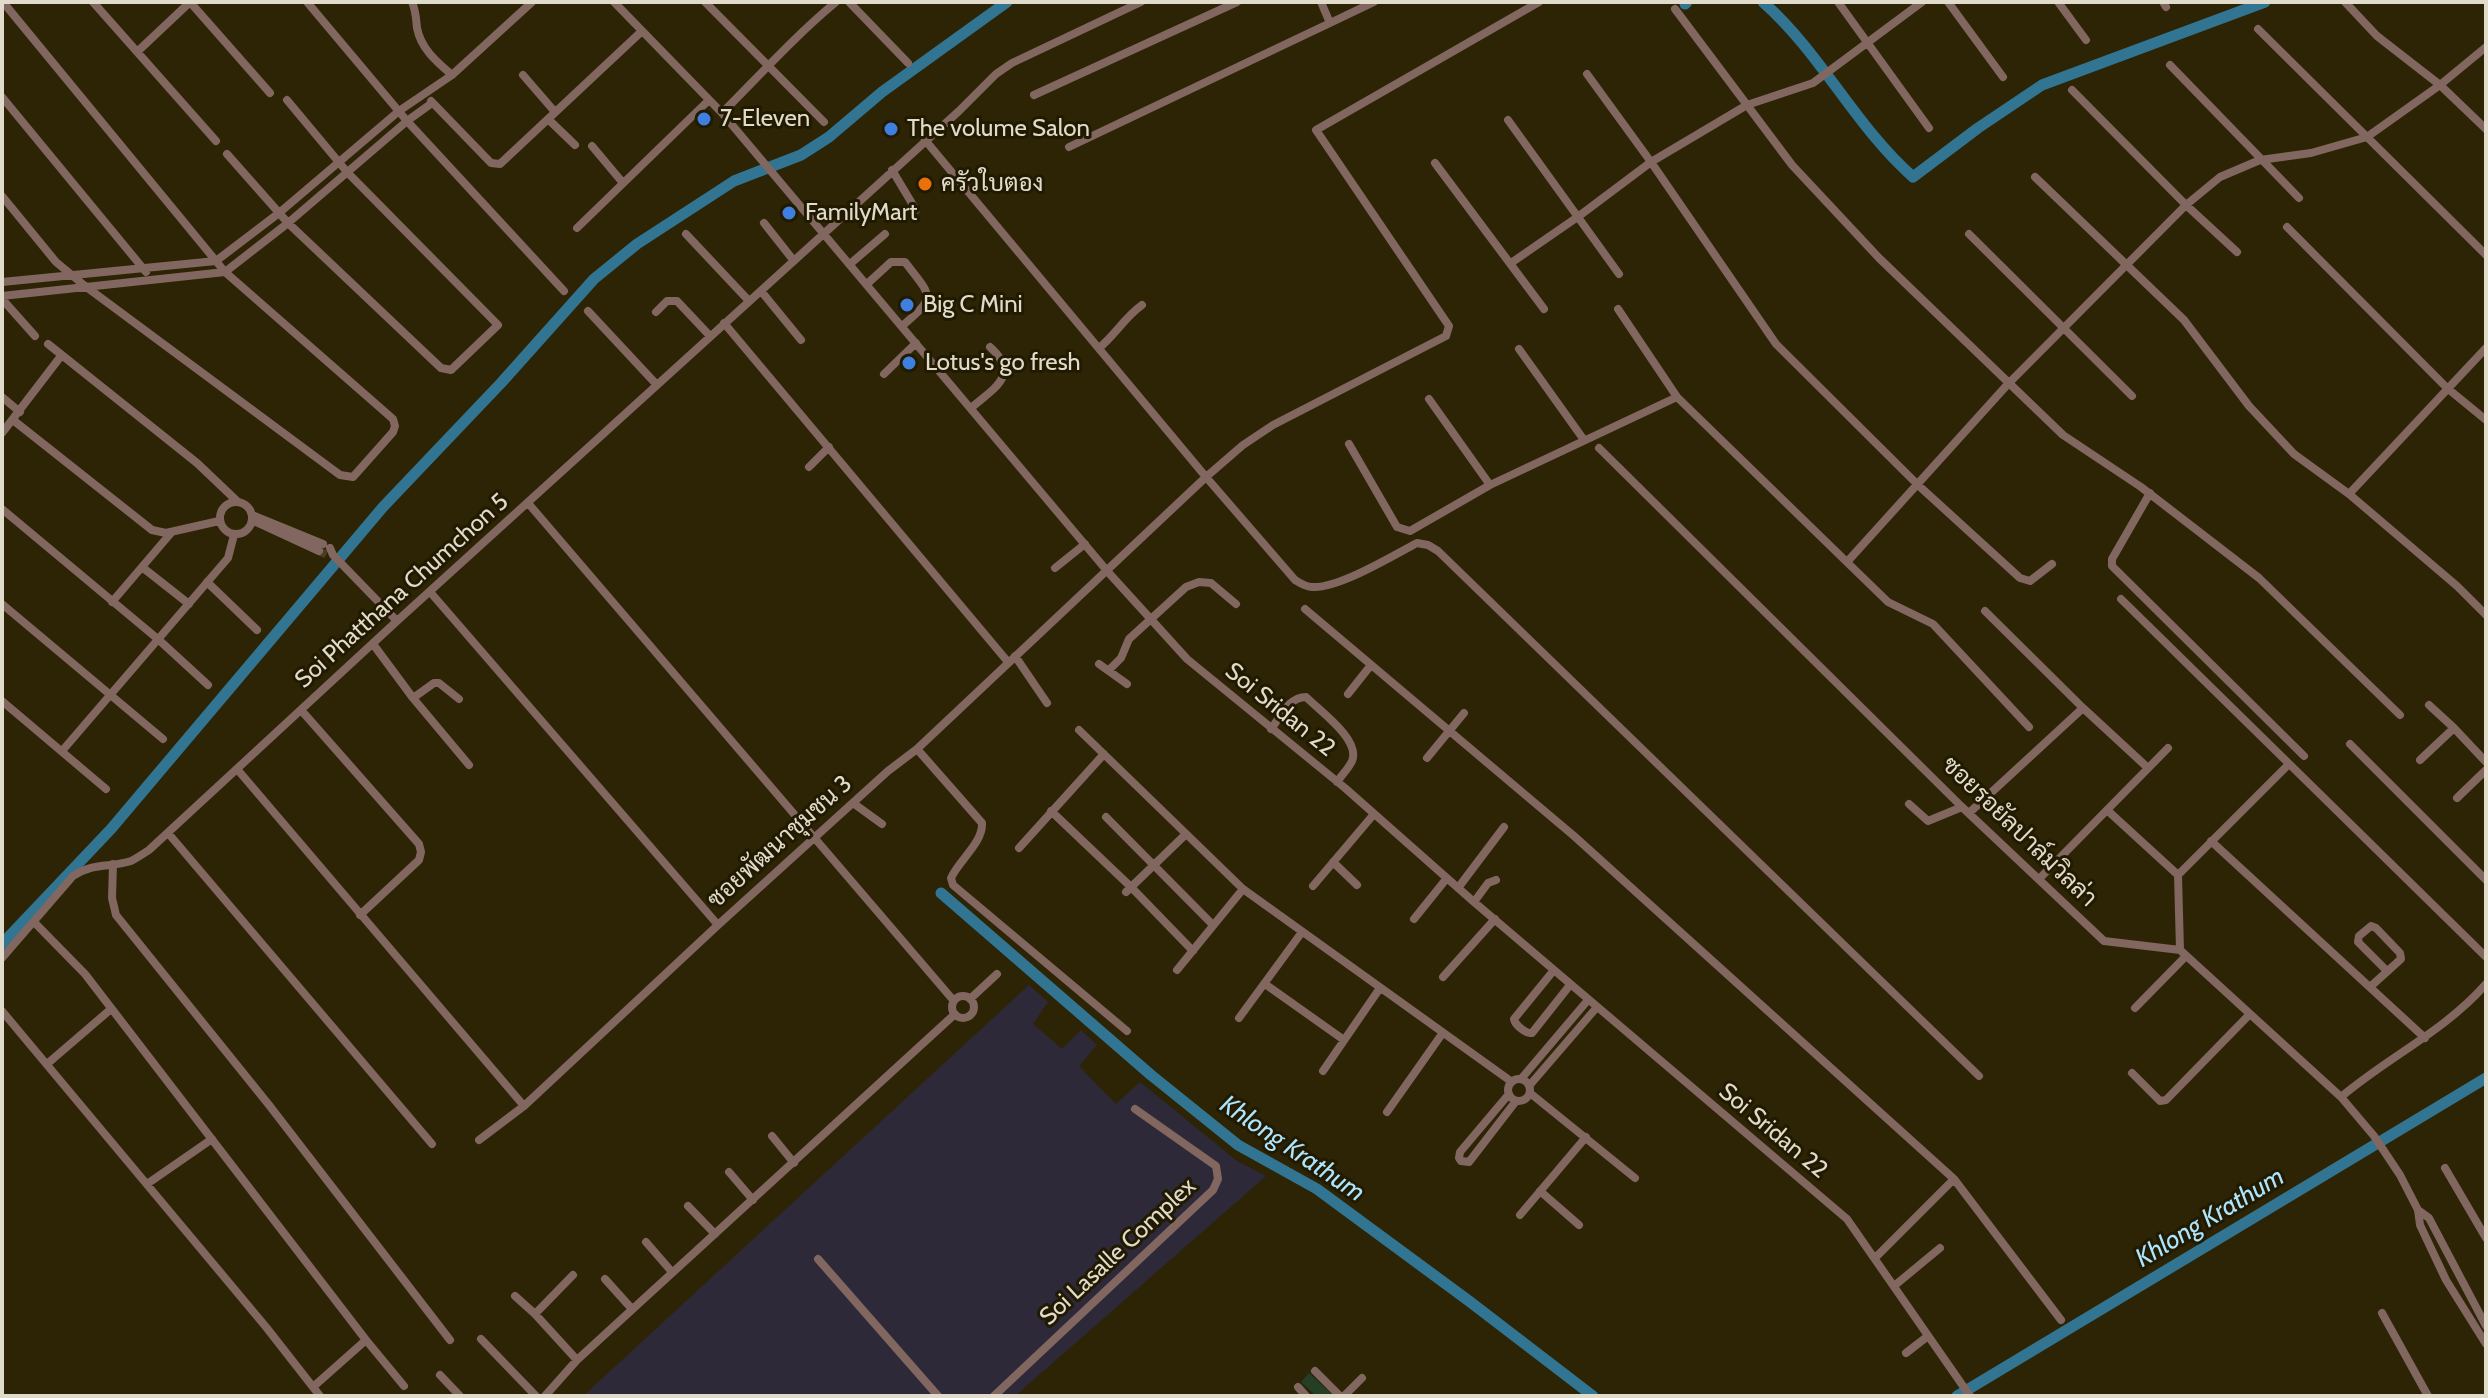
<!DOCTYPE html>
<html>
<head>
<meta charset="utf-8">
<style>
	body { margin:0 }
	#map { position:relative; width:2488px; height:1398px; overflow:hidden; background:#2c2405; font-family:Cabin,sans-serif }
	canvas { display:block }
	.frame { position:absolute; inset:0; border:4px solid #e0dbca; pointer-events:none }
</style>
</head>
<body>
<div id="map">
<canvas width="2488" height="1398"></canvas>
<div class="frame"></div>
</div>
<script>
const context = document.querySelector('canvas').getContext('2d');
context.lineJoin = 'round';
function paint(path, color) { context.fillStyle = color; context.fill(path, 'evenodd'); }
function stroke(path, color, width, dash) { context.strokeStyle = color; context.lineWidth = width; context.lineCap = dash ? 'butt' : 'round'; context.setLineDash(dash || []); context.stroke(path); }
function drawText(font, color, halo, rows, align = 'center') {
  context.font = font + ' Cabin,Sarabun,sans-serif'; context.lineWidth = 6; context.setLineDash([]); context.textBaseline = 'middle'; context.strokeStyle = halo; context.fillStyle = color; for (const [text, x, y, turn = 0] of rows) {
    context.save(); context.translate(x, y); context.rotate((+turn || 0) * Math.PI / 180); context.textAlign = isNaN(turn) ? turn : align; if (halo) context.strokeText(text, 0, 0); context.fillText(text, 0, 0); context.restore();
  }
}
paint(new Path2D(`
	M1029,985l19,17 -15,22 29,25 19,-19 16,15 -18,21 37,38 24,-22 97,79 29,15 -251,220h-432z`), '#2e2939');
paint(new Path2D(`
	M1309,1373l25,23h-18l-15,-14z`), '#243f25');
stroke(new Path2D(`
	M1763,2c58,51 92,124 150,175l65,-49 64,-43 223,-83
	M1685,4l2,-2
	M941,893l210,182 87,70 79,44 152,112 124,95
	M2,944l109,-115 272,-322 118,-124 93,-104 43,-35 97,-63 67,-26 28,-18 53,-45 125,-90
	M1957,1396l529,-318`), '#327592', 11);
stroke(new Path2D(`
	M319,551l8,4`), '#473f23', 8, [8, 4]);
stroke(new Path2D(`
	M93,2l123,139
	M190,2l80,91
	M307,2l100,119 157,170
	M412,2c4,9 4,17 5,26 4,21 20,34 35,47
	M614,2l108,111 386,459 79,87 158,129 129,114 373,317 123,177
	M705,2l119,120
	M849,2l59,61
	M1321,2l9,21 44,-21
	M1838,2l91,126
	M1948,2l55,75
	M2058,2l28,38
	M2163,2l3,5
	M2345,2l32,34 63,49 46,44
	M1675,9l117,156 87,93 184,177 78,52 118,91 141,137
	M2258,29l228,226
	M137,52l53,-50
	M2170,65l129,133
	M1587,74l64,88 125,182 142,141 102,93 10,3 22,-17
	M523,75l32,37
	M2072,90l114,115 51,47
	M1034,95l203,-93
	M2,97l144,175
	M431,101l60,62 9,1 142,-133
	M722,113c38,-38 73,-77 114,-111
	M548,119l27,26
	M1508,120l111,154
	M925,140l281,337 37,-32 30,-20 173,-89 3,-10 -133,-196 223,-128
	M592,146l31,37
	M1069,147l261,-124
	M227,154l61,69 153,145 10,2 47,-45 -151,-153 -60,-72
	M1435,163l109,146
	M892,170l24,40
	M2035,177l149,143 65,86 45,48 55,40 108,92 29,29
	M2,196l54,66 29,24 255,189 13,2 40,-45 2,-6 -2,-7 -168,-147 -222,-270
	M764,223l30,38
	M2287,227l160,161 39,32
	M577,228l132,-128
	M686,234l63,67
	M1969,234l163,162
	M1511,263l68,-47 72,-54 96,-57 66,-22 109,-81
	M850,264l35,-30
	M2,282l214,-21 63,-48 120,-102 53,-36 80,-73
	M867,284l24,-22h14c26,34 33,34 -3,64
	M761,291l40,49
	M2,296l223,-24 63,-49 119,-102 25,-18
	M2,299l33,37
	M1618,309l59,88 211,205 45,22 96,103
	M588,311l69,74
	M656,312l11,-11h10l33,35
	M724,323l284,339
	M48,344l149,119 41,39
	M1099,348c16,-13 26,-31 43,-43
	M1519,349l65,91
	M884,374l32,-31
	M2,397l18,15
	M1429,399l61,86
	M971,408c23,-20 50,-33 19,-61
	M13,420l139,110 14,3 53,-12
	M2,433l59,-77
	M1349,444l48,83 13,4 80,-46 187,-88
	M1599,448l363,359 142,134 76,9 161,147 33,39 26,39 18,35 2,15 26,55 40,64
	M809,467l20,-20
	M2150,493l-38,66v7l192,190
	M2349,494l137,-146
	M220 518a16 16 0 1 1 32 0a16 16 0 1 1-32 0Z
	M528,503l426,498
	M2,509l157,131 49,45
	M252,515l71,29
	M252,520l67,31
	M330,548l3,7 64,66
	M1847,562l161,-178 178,-179 34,-28 40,-17 51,-7 56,-16 73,-52 46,-38
	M142,567l47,37
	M1055,568l30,-24
	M207,582l50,48
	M431,593l287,332
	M2121,599l365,358
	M112,602l59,-69
	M2,604l161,135
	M1305,609l269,227 380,343 107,141
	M1985,611l98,97 65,60
	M373,644l40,54 56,67
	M1015,656l32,47
	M1099,664l28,20
	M1109,670l12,-12 8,-19 57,-52 13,-5 12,1 25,21
	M1348,694l23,-29
	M413,698l21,-15h5l20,16
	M2,701l104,88
	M2429,705l25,23 32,34
	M301,710l118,134 2,8 -2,8 -59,55
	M1271,729c10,-13 18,-32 35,-32 14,14 55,43 46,64 -3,7 -11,15 -15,21
	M1079,730l164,159 269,193
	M2350,744l136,136
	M917,749l65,74c1,20 -23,37 -31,55l2,7 174,146
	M62,751l166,-193 6,-23
	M1427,758l37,-45
	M2420,760l34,-32
	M237,769l287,337
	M2457,798l29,-28
	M853,803l29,21
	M1909,804l19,17 34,-14
	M2107,810l71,65
	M1051,811l80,76 62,64
	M1969,813l114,-105
	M1106,817l107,108
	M168,833l264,311
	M2211,841l214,197
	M1019,848l85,-94
	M1333,862l24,23
	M113,864l-1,34 4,17 153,190 181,235
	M2039,879l129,-131
	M1313,886l61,-72
	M1458,888l46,-61
	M1126,892l60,-58
	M1474,902l14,-19 8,-3
	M1414,919l33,-41
	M34,922l51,52 281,366 38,46
	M2180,950l-2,-75 111,-111
	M2,958l71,-82c21,-14 37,-8 58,-15 6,-3 12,-7 18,-11l248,-229 562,-510 37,-37 16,-11 129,-61
	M1177,970l66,-81
	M1554,970l-40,49c1,6 12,15 18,14l38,-48
	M1443,977l52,-58
	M1265,984l79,56
	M2370,987l31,-28 -1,-6 -24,-25 -5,-2 -12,10 -1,6 28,28
	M952 1007a11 11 0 1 1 22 0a11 11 0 1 1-22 0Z
	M970,999l27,-25
	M2135,1008l51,-52
	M2,1011l264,316 54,69
	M1239,1018l63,-86
	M47,1064l64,-55
	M1323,1071l57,-83
	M2132,1073l28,28 6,-1 83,-85
	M1508 1090a11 11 0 1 1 22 0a11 11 0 1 1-22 0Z
	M1521,1079l67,-79
	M1529,1086l68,-79
	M1530,1093l105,85
	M1509,1094l-49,58 -1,6 2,3 8,1 47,-61
	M2341,1097c47,-40 104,-66 145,-113
	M1387,1112l55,-78
	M772,1136l22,27
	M479,1140l45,-34 194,-181 170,-154 29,-22 289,-272 89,103c5,3 11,7 17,7 26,2 80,-31 105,-44l11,2 10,6 541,525
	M2445,1168l41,70
	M729,1172l24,28
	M147,1184l65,-45
	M1540,1191l39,34
	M688,1206l27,28
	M2418,1210l11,8 57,108
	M1520,1215l66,-78
	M646,1242l26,30
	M1875,1258l79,-79
	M818,1259l120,137
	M573,1275l-38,39 42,46
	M605,1279l27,30
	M1894,1286l46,-38
	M515,1296l20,18
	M2382,1313l46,83
	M481,1339l55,57
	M1906,1353l22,-17
	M1315,1371l25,25
	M440,1375l20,21
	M313,1387l53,-47
	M1298,1387l8,9
	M545,1396l32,-36 378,-346
	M994,1396l219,-206 5,-11 -2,-13 -81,-57
	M1344,1396l18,-18`), '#81675f', 8);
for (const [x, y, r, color] of [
	[704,119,8,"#3f7fe0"],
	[891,129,8,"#3f7fe0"],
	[925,184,8,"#e8710a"],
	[789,213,8,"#3f7fe0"],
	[907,305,8,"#3f7fe0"],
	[909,363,8,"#3f7fe0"]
]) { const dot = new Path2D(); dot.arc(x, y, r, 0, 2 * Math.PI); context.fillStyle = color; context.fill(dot); stroke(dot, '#221a00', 3); }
drawText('24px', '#e0dbca', '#221a00', [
	["7-Eleven",720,119],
	["The volume Salon",907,129],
	["ครัวใบตอง",941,184],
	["FamilyMart",805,213],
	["Big C Mini",923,305],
	["Lotus's go fresh",925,363]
], 'left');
drawText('24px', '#e0dbca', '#221a00', [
	["Soi Phatthana Chumchon 5",402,591,-42],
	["Soi Sridan 22",1280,710,39],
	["ซอยรอยัลปาล์มวิลล่า",2019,832,44],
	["ซอยพัฒนาชุมชน 3",780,842,-42],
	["Soi Sridan 22",1773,1131,40],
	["Soi Lasalle Complex",1118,1252,-43]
]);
drawText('italic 26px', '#ade4fe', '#221a00', [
	["Khlong Krathum",1292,1149,34],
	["Khlong Krathum",2210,1218,-31]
]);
</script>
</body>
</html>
